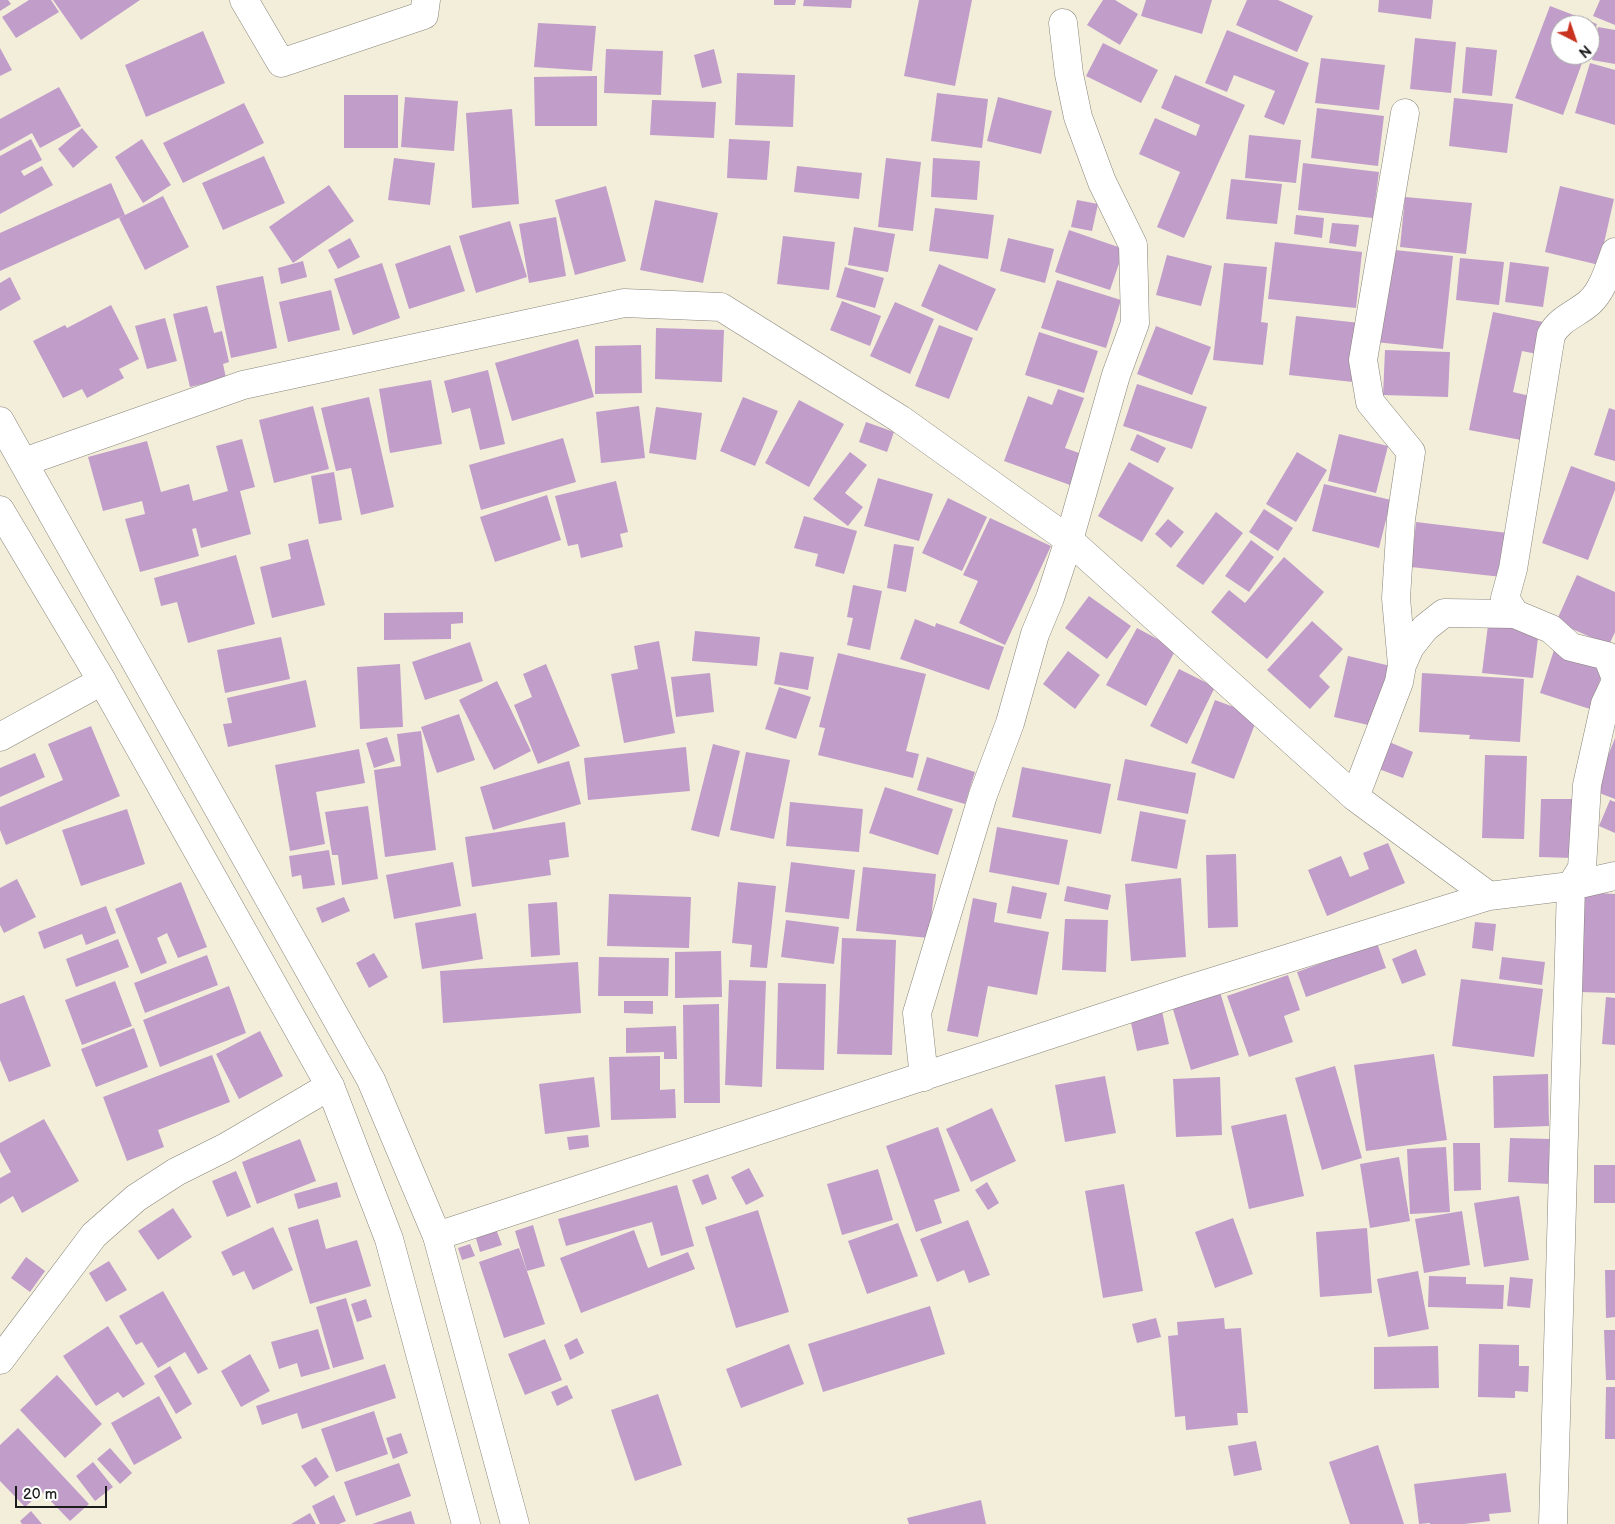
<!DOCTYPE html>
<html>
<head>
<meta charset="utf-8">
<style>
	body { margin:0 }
	#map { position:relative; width:1615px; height:1524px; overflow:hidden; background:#f3eeda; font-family:"Balsamiq Sans",sans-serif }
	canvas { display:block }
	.north { position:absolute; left:1550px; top:15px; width:50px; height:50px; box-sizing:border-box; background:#fff; border:1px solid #a4a4a4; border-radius:50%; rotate:139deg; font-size:14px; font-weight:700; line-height:20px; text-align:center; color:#1c1c1c }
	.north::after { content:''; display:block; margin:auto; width:18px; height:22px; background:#c8321e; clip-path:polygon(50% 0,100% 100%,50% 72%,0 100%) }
	.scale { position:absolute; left:15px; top:1486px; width:92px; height:22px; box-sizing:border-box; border:2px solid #1c1c1c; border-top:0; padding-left:6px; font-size:15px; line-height:18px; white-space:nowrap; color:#1c1c1c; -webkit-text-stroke:4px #fff; paint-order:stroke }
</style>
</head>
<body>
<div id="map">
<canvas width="1615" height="1524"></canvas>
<div class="north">N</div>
<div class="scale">20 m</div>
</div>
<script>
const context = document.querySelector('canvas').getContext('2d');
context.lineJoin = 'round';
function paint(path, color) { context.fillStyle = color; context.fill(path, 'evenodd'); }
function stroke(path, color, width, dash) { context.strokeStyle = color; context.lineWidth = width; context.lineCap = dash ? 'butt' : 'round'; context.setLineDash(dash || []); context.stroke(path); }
paint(new Path2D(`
	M0,0h8l3,4 -11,7z
	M29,0h22l8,12 -43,26 -14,-21z
	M53,0h87l-59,40z
	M774,0h22l-1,5h-21z
	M804,0h48l-1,8 -48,-2z
	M919,0h53l-17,86 -51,-10z
	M1103,0h12l23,14 -18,31 -33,-20z
	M1146,0h66l-10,34 -61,-18z
	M1247,0h31l35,16 -16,36 -61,-27z
	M1379,0h54l-2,19 -53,-7z
	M1600,0h15v25l-22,-9z
	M1550,6l47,18 -7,19v-18h-30v30h25l-22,60 -48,-17z
	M538,23l58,3 -4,45 -58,-4z
	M1598,27l17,3v34l-23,-4z
	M1227,30l82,33 -25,62 -20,-8 11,-26 -41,-16 -7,17 -22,-9z
	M203,31l22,52 -79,34 -21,-52z
	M1415,38l41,4 -5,51 -41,-4z
	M1103,43l55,27 -17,33 -55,-27z
	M1466,47l31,3 -5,46 -30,-3z
	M0,48l12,22 -12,6z
	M606,49l57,2 -2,44 -57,-2z
	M714,49l8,34 -20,5 -8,-33z
	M1321,58l64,7 -6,45 -64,-7z
	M1590,63l25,7v55l-40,-12z
	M737,73l58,2 -2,52 -58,-2z
	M1175,75l70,30 -61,133 -27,-11 23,-55 -41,-18 16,-36 41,18 4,-11 -39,-17z
	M597,76v50h-62l-1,-49z
	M59,87l22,39 -41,22 -8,-15 -32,18v-32z
	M937,93l51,6 -6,49 -51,-7z
	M344,95h54v53h-54z
	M405,97l53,4 -4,50 -53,-4z
	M998,97l54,14 -11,43 -54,-13z
	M1454,98l59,6 -6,49 -58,-7z
	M652,100l64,2 -2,36 -64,-3z
	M244,103l20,40 -81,40 -20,-40z
	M1317,108l67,8 -6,50 -67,-8z
	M512,109l7,95 -47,4 -6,-95z
	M82,128l16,19 -25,21 -15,-19z
	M1249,135l52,5 -5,43 -51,-5z
	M31,139l11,21 -21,11 3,5 18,-10 11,19 -53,29v-58z
	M142,139l29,46 -28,18 -28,-46z
	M729,139l41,2 -3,39 -40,-2z
	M264,156l21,47 -62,27 -21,-47z
	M394,158l41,5 -5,42 -42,-5z
	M886,158l35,4 -8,69 -35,-4z
	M933,158l47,3 -3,39 -46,-3z
	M1303,163l76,9 -6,46 -75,-8z
	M797,166l65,7 -3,26 -65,-7z
	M1231,179l51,5 -5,40 -51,-5z
	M111,183l14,32 -125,56v-38z
	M329,185l25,36 -61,42 -24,-36z
	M606,186l20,75 -51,14 -20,-75z
	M1560,186l54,13 -15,66 -54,-13z
	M163,196l26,51 -44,23 -26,-52z
	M1405,197l67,6 -6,51 -66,-7z
	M655,200l63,13 -15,70 -63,-13z
	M1077,200l21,4 -6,27 -21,-4z
	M935,208l59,7 -6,44 -59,-8z
	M1296,215l28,3 -2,20 -28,-4z
	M556,217l10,59 -37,7 -10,-59z
	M510,221l17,56 -51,16 -17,-57z
	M1332,223l27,2 -3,22 -27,-4z
	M854,227l41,7 -7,38 -40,-7z
	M1069,230l55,19 -14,41 -55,-18z
	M783,236l52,6 -6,48 -52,-6z
	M350,238l10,19 -22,12 -10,-19z
	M1008,238l46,11 -9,34 -45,-12z
	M1275,242l87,10 -6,56 -88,-9z
	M450,245l15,46 -56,18 -14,-45z
	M1385,249l68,7 -10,93 -68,-7z
	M1167,255l45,11 -11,40 -45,-11z
	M1460,258l44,4 -5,43 -43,-5z
	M303,261l4,16 -26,7 -3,-16z
	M1510,262l39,5 -6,40 -38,-5z
	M382,263l18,55 -47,17 -19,-56z
	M1224,263l43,4 -6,55 7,1 -5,42 -50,-5z
	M939,264l57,25 -19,42 -56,-25z
	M845,267l39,11 -9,30 -39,-11z
	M263,276l14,72 -46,10 -15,-72z
	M10,277l11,22 -21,12v-28z
	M1057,280l64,20 -15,48 -65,-20z
	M331,290l9,40 -52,12 -9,-40z
	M842,301l39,15 -11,30 -40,-16z
	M895,302l39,17 -24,55 -40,-18z
	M111,305l28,54 -20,10 5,9 -37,20 -5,-9 -19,9 -30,-57 32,-16 2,3z
	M207,306l7,27 8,-2 7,31 -6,2 3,14 -36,9 -17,-73z
	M1493,312l55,11 -6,32 -20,-4 -9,41 17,4 -9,44 -52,-10z
	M1296,316l64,7 -7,59 -64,-7z
	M165,318l12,43 -30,8 -12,-43z
	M939,325l34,13 -24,61 -34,-13z
	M1156,326l55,21 -19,48 -55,-21z
	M656,328l68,2 -2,52 -67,-3z
	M1039,332l59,19 -14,42 -59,-18z
	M578,339l16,58 -82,24 -17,-58z
	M641,345l1,48 -47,1v-48z
	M1385,350l65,2 -2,45 -65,-2z
	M488,370l17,74 -25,6 -10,-42 -18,5 -8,-32z
	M431,380l11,64 -52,9 -11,-64z
	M1137,384l70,23 -15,42 -69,-23z
	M1058,389l26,9 -19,50 17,6 -12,31 -66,-24 24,-65 24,9z
	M369,397l25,110 -33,8 -10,-47 -15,3 -15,-63z
	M743,397l35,14 -23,55 -35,-15z
	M799,400l45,24 -35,63 -44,-24z
	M313,406l16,63 -55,14 -15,-63z
	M639,406l6,52 -44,5 -5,-51z
	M656,407l46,6 -6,47 -47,-7z
	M1609,408l6,2v51l-21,-6z
	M866,422l28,10 -7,20 -28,-10z
	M1137,434l29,14 -8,15 -28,-13z
	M1339,434l49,12 -12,47 -48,-12z
	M563,438l13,44 -95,28 -12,-45z
	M242,439l13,48 -15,4 11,43 -50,14 -5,-20 -4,1 7,27 -59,16 -15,-53 20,-5 -3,-13 -39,10 -15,-54 59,-16 14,51 28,-8 4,17 35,-10 -12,-45z
	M850,452l17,13 -22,28 18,14 -15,19 -35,-27z
	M1297,452l30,18 -31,52 -30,-18z
	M1129,462l45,26 -32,54 -44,-26z
	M1571,466l44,16v8l-27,70 -46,-17z
	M334,472l8,48 -23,4 -8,-48z
	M878,478l55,16 -14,47 -55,-15z
	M616,481l12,51 -8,2 3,13 -42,11 -3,-14 -10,2 -13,-50z
	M1324,484l67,16 -12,48 -67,-17z
	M547,495l14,45 -66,22 -15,-45z
	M948,498l39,19 -25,54 -40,-18z
	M1264,509l29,19 -15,23 -29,-19z
	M1216,512l27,21 -40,52 -27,-19z
	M804,516l53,15 -13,43 -29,-8 3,-12 -24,-6z
	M990,518l61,28 -46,99 -46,-22 19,-42 -15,-6z
	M1168,519l16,13 -13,16 -16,-14z
	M1416,522l92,11 -6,44 -91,-10z
	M308,539l17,66 -53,13 -12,-51 31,-8 -3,-15z
	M1251,540l23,17 -25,35 -24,-16z
	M894,544l20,3 -8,45 -19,-4z
	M236,555l19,69 -67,19 -11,-41 -16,4 -7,-28z
	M1284,557l40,35 -57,67 -56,-47 18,-22 16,13z
	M1577,575l38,17v40l-6,13 -53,-23z
	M853,585l29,6 -12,59 -23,-5 6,-27 -6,-1z
	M1089,596l42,30 -24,33 -42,-31z
	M463,612v11l-12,1v15l-67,1v-27z
	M915,619l20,8 1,-4 68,24 -15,43 -89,-31z
	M1312,621l31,28 -24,27 11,11 -20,22 -43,-39z
	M1488,625l51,5 -6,48 -51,-5z
	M1137,628l39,21 -30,57 -40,-21z
	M695,631l65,6 -3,29 -65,-5z
	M281,637l9,42 -65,14 -8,-43z
	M659,641l16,92 -51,10 -13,-69 27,-5 -4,-23z
	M470,642l13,39 -58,19 -13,-38z
	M1554,650l51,16 -15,43 -50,-16z
	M1068,651l32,24 -25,34 -32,-25z
	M780,652l34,5 -6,33 -34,-6z
	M838,653l88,21 -20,77 13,3 -6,24 -95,-23 7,-27 -6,-1z
	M1348,656l47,11 -14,61 -47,-11z
	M400,664l3,63 -43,2 -3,-62z
	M546,664l34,82 -42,18 -24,-59 18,-8 -9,-23z
	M1179,669l36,18 -28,57 -37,-18z
	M710,673l4,39 -38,5 -5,-40z
	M1422,673l102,6 -4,63 -51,-3 1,-4 -51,-3z
	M306,680l10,47 -88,20 -5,-23 9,-1 -5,-25z
	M497,681l34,70 -37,19 -35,-70z
	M779,687l32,10 -15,42 -31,-10z
	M1215,700l43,16 -24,63 -43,-16z
	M459,714l16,46 -38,13 -16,-46z
	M91,726l29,70 -114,49 -6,-15v-23l63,-27 -15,-36z
	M421,731l15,119 -51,7 -11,-87 27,-4 -4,-32z
	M387,737l8,24 -21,7 -8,-25z
	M1615,738v61l-21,-8z
	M1387,741l26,11 -10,26 -27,-10z
	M713,744l27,7 -21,86 -28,-7z
	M686,747l4,44 -102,9 -4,-42z
	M359,749l6,34 -49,9 9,52 -35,7 -15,-86z
	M746,752l44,8 -16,79 -44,-9z
	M35,753l10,24 -45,20v-29z
	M1485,755l42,1 -3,83 -42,-1z
	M927,757l48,15 -10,32 -48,-14z
	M1125,759l71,14 -8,41 -71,-14z
	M569,761l12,43 -88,26 -13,-43z
	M1022,767l89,17 -10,50 -89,-17z
	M885,787l68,22 -15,46 -69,-22z
	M1541,799h34l-2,59 -34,-1z
	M1610,800l5,2v31l-16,-7z
	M790,802l73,7 -4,43 -73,-6z
	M368,806l10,73 -36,6 -4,-30h-6l-7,-43z
	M127,809l18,55 -64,22 -19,-56z
	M1140,811l46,9 -9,49 -46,-8z
	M565,822l4,35 -20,3 2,15 -79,12 -7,-50z
	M997,827l71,13 -9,45 -70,-13z
	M1388,843l17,40 -78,33 -19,-46 33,-14 9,21 19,-8 -6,-16z
	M329,850l6,35 -32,4 -2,-14 -9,2 -3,-21z
	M1236,854l2,73 -30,1 -2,-73z
	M453,862l8,44 -67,13 -8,-44z
	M791,862l64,8 -6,49 -64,-7z
	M863,867l73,7 -7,64 -73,-7z
	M1181,878l5,79 -55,4 -6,-77z
	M17,879l19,38 -32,16 -4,-8v-37z
	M181,882l26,65 -29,11 -11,-25 -10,5 10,25 -26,11 -26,-65z
	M738,882l38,4 -9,82 -17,-1 2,-22 -20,-2z
	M1012,886l35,7 -6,26 -34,-6z
	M1067,886l44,9 -3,15 -44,-9z
	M1582,892l33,2v99l-36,-1z
	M609,894l82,3 -2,51 -82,-2z
	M344,897l6,14 -28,12 -6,-15z
	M973,898l24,5 -3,19 55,10 -12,63 -49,-9 -10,51 -31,-6z
	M557,902l3,53 -29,2 -3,-53z
	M106,906l10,27 -30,12 -4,-11 -38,15 -6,-17z
	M476,913l7,46 -61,10 -7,-46z
	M1065,919l43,1 -2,52 -44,-2z
	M786,920l53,7 -5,37 -53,-7z
	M1475,922l21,2 -3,27 -21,-3z
	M842,938l54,2 -4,115 -55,-1z
	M118,939l11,28 -53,20 -10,-28z
	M1377,943l9,25 -80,29 -9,-25z
	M1416,949l10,26 -24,9 -10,-25z
	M721,951l1,46 -47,1v-46z
	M374,953l14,24 -19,11 -13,-25z
	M207,955l11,30 -73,28 -11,-30z
	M599,957l70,1 -1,38h-70z
	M1502,957l43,5 -3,23 -43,-6z
	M578,962l3,51 -138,10 -3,-52z
	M1288,975l12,35 -16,6 9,26 -44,15 -22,-61z
	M1461,979l82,10 -9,68 -82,-11z
	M729,980l37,1 -4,106 -37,-2z
	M115,981l17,45 -50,19 -17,-45z
	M778,983l48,1 -2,86 -48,-1z
	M229,986l17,47 -86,34 -17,-47z
	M1220,992l19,63 -48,15 -19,-64z
	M24,995l27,71 -42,16 -9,-22v-56z
	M1606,997l9,1v47l-13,-1z
	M624,1001h29v13l-29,-1z
	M719,1004l1,99h-36l-1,-98z
	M1162,1011l7,33 -32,7 -7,-33z
	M676,1026l1,33h-13v-7l-38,1v-25z
	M134,1028l14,39 -52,20 -15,-38z
	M260,1031l23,45 -44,23 -23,-45z
	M1434,1054l13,86 -81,11 -12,-86z
	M212,1055l18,47 -72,28 6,17 -37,14 -24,-64z
	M660,1056v34l15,-1 1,29 -65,2 -2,-63z
	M1335,1066l27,92 -40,12 -27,-92z
	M1548,1074l1,52 -55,2 -1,-52z
	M1105,1076l11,57 -51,9 -10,-57z
	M594,1077l6,50 -55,7 -6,-50z
	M1220,1077l2,58 -46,2 -3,-58z
	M992,1108l24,53 -45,21 -25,-53z
	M1286,1114l18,82 -55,13 -18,-83z
	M44,1119l35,62 -57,32 -9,-17 -13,8v-26l11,-6 -11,-20v-9z
	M938,1127l22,64 -26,9 8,23 -26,9 -30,-86z
	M588,1135l1,12 -20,3 -2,-13z
	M1510,1138l41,1 -1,45 -42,-2z
	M300,1139l16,42 -59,23 -15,-42z
	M1453,1143h27l1,47 -27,1z
	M1446,1147l4,65 -40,2 -3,-65z
	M1399,1157l11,64 -40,7 -10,-64z
	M1594,1165h21v38h-21z
	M749,1168l15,28 -18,9 -15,-28z
	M878,1169l15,51 -51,15 -15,-51z
	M236,1171l15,36 -24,10 -15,-36z
	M708,1174l9,25 -15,6 -10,-25z
	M337,1182l4,15 -43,12 -4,-15z
	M987,1182l12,21 -11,7 -13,-20z
	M1124,1184l19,107 -40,7 -18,-107z
	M677,1185l17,61 -33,10 -9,-34 -86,24 -8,-27z
	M1519,1196l10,64 -45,7 -10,-64z
	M173,1208l19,29 -34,23 -20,-29z
	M758,1210l31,102 -53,16 -31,-101z
	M1462,1211l8,54 -46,8 -9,-54z
	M1233,1218l20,56 -38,14 -20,-56z
	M318,1219l8,30 31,-9 14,46 -61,18 -22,-76z
	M968,1220l22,55 -21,8 -5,-13 -27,12 -17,-43z
	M898,1223l20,53 -51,18 -19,-53z
	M533,1225l12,41 -18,5 -12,-40z
	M273,1227l20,43 -40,20 -9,-19 -11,5 -12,-24z
	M1367,1228l5,65 -52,4 -4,-65z
	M496,1229l6,16 -22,7 -5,-17z
	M634,1230l14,38 40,-16 7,17 -114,44 -21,-55z
	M470,1244l5,12 -13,4 -4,-12z
	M519,1248l26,76 -41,14 -25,-76z
	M26,1257l19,14 -15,21 -19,-14z
	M109,1261l18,29 -21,12 -17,-29z
	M1605,1270h10v47l-9,1z
	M1418,1271l11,58 -41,8 -11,-58z
	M1429,1276l37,1v7l38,1 -1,24 -75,-2z
	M1510,1277l23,2 -3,29 -23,-2z
	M163,1291l45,78 -10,5 -13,-22 -27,16 -16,-26 -6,3 -17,-29z
	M346,1298l18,61 -31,9 -17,-61z
	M366,1299l6,18 -15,5 -6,-18z
	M930,1306l15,48 -122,38 -15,-48z
	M1156,1318l5,19 -24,6 -5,-19z
	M1224,1318l1,11 16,-1 7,85h-11l1,12 -52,5 -1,-14 -10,1 -7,-81 10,-1 -1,-13z
	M108,1326l37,58 -22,14 -5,-6 -22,14 -33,-50z
	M318,1329l12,40 -29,8 -4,-14 -18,6 -8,-27z
	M1604,1330h11v50h-9z
	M577,1338l7,15 -14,7 -6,-15z
	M545,1339l17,41 -37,15 -17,-41z
	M789,1344l15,40 -63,24 -15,-39z
	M1479,1344l40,1v21h10l-1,26 -13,-1v7l-37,-1z
	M1438,1346l1,42 -65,1v-42z
	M250,1354l20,37 -29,16 -20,-36z
	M385,1364l11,34 -94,31 -5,-16 -35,12 -6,-19z
	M170,1366l22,38 -16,10 -22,-38z
	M57,1375l45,49 -37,34 -45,-48z
	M567,1385l6,13 -16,8 -6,-14z
	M1606,1387h9v52h-10z
	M658,1394l24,71 -47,16 -24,-71z
	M159,1396l23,42 -48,27 -23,-42z
	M374,1411l14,43 -52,18 -15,-43z
	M18,1428l71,76 -19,17 -28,-29 -17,15 -25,-26v-36z
	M401,1433l7,20 -15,6 -7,-21z
	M1256,1441l6,29 -28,6 -6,-30z
	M1378,1445l26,79h-54l-21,-62z
	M110,1448l22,25 -12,11 -23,-25z
	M316,1457l13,20 -14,10 -14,-21z
	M93,1462l20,25 -18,14 -19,-25z
	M399,1463l12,33 -55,20 -12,-34z
	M1506,1473l5,39 -22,2 1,7 -26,3h-34v-1l-11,1 -5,-40z
	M334,1495l12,26 -7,3h-19l-8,-18z
	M981,1500l5,24h-77l-2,-6z
	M31,1511l11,13h-20l-2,-3z
	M411,1511l4,13h-43z
	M310,1513l6,11h-25z`), '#c19dca');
const street = new Path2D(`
	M244,0l37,63 143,-48 2,-15
	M24,462l219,-77 381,-82 97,4 179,112 169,121 286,257 134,99
	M1515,614l36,15 20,18 36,9 8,20
	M1402,665l-6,-67 5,-79 10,-67 -41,-50 -7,-42 42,-247
	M0,737l102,-56
	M1355,797l44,-115 3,-17 8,-18 15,-19 19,-15 71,1 -10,-16 8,-29 38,-234c9,-17 26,-21 39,-33 13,-12 19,-34 25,-50
	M924,1077l-7,-64 66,-218 27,-72 25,-89 15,-36 19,-58 47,-165 19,-52 -2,-78 -31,-63 -24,-65 -9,-43 -6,-51
	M437,1236l749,-246 303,-94 82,-10 44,-10
	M0,1360l94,-125 42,-37 40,-26 50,-25 104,-61
	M1553,1524l18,-638 11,-18 5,-83 18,-81 10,-21`);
const secondary = new Path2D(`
	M0,421l371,659 66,156 78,288
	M0,510l102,171 228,405 59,153 77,285`);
stroke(street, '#88857b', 29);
stroke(secondary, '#88857b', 29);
stroke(street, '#fff', 28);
stroke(secondary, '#fff', 28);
</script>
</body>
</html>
